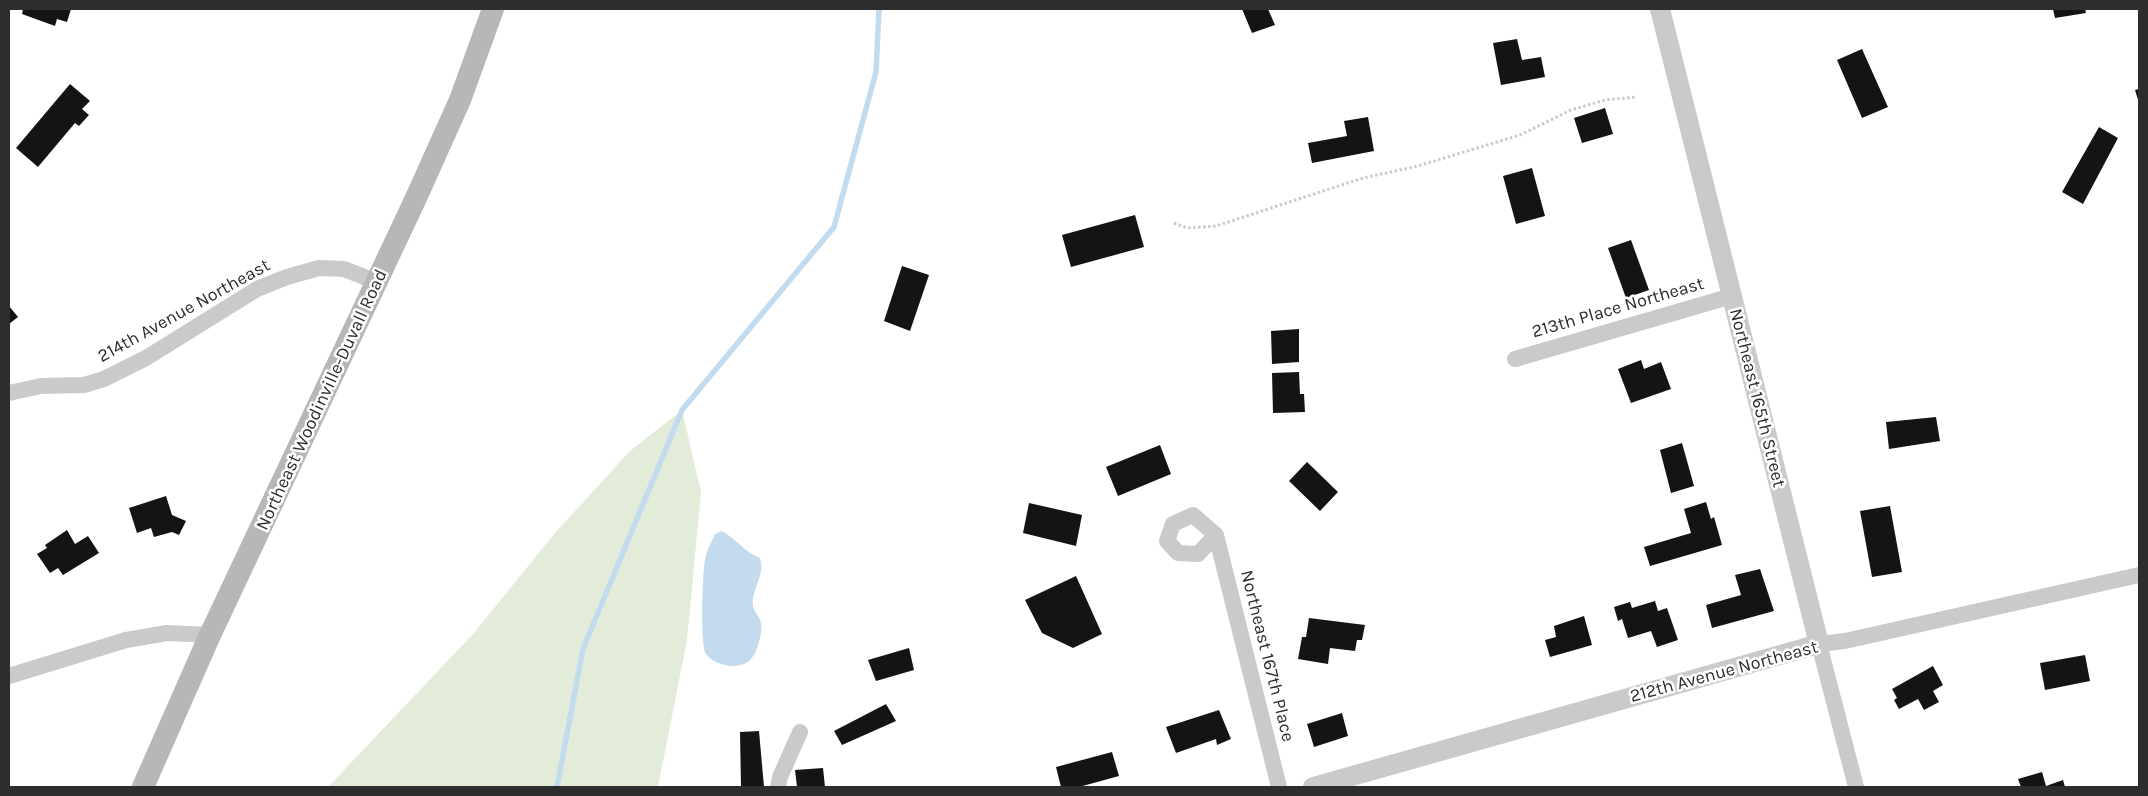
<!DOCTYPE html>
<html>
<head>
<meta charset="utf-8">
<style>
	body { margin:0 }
	#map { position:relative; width:2148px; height:796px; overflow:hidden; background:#fff; font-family:Karla,sans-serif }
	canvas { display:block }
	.frame { position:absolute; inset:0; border:10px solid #2d2d2d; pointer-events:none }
</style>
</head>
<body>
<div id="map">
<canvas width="2148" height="796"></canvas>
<div class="frame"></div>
</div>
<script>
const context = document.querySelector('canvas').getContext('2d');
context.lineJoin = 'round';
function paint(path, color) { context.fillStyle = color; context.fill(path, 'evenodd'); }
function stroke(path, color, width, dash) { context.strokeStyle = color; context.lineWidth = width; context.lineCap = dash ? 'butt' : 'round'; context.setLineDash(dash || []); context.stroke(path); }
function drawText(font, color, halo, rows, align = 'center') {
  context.font = font + ' Karla,sans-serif'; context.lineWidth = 5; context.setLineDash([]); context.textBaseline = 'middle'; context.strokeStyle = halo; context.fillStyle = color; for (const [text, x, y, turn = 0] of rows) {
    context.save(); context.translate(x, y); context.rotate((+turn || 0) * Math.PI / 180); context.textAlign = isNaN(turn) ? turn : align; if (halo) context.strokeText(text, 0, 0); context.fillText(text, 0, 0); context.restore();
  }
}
paint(new Path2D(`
	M682,410l19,82 -14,148 -29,147h-330l145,-153 82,-101 75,-82z`), '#e2ecd9');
paint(new Path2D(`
	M722,531c14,8 23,21 38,27 6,17 -9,31 -7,48 1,6 7,11 8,17 2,9 -4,30 -10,36 -11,12 -36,7 -45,-5 -6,-10 -4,-86 0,-99 2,-7 6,-14 9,-21z`), '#c3dbee');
stroke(new Path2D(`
	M557,787l26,-138 99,-239 152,-183 42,-155 3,-63`), '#c3dbee', 5.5);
paint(new Path2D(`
	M23,9h48l-4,13 -10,-3 -2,7 -33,-12z
	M1242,9h26l7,16 -23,8z
	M2053,9h32l1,4 -31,5z
	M1517,39l5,21 19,-3 4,20 -44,8 -8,-42z
	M1862,49l26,58 -26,11 -25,-58z
	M70,84l20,17 -8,8 7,6 -10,11 -4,-3 -37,44 -22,-19z
	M2139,89v14l-4,-13z
	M1605,108l8,26 -31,9 -8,-25z
	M1368,117l6,34 -62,12 -4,-20 39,-7 -3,-15z
	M2099,127l19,11 -35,66 -21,-12z
	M1532,168l13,48 -29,8 -13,-48z
	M1135,215l9,32 -73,20 -9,-32z
	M1631,240l18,50 -23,8 -18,-50z
	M902,266l27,9 -19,56 -26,-10z
	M9,306l9,11 -9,7z
	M1299,329v33l-27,2 -1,-33z
	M1641,360l3,9 17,-7 10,27 -40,14 -13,-34z
	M1299,372l1,22h4l1,18 -32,1 -1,-40z
	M1936,417l4,24 -51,8 -3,-27z
	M1682,443l12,43 -23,7 -11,-43z
	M1160,445l11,29 -53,22 -12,-29z
	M1307,462l31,30 -18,19 -31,-30z
	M166,496l6,19 14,6 -7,14 -7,-3 -18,5 -3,-9 -14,5 -8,-25z
	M1706,502l5,17 3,-2 8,28 -72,21 -6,-19 47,-14 -7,-24z
	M1029,503l53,12 -6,31 -53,-13z
	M1890,506l12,66 -30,5 -12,-66z
	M67,530l8,14 13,-8 11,17 -36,22 -5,-7 -8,5 -13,-19 10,-6 -2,-3z
	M1760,569l14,42 -62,17 -6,-23 35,-10 -6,-20z
	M1076,576l26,58 -29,14 -31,-15 -17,-33z
	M1655,601l3,10 9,-3 11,32 -21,7 -6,-16 -23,7 -6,-19 -4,2 -4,-14 16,-5 2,6z
	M1584,616l8,29 -42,12 -5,-17 11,-3 -2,-11z
	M1309,618l56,7 -3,15h-5l-2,11 -25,-3 -2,16 -30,-5 4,-22h4z
	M909,648l5,22 -38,11 -8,-21z
	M2085,655l5,26 -45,9 -5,-27z
	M1933,666l10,19 -10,6 6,11 -15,8 -6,-11 -19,10 -5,-9 3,-2 -5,-9z
	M886,704l10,17 -54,24 -8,-14z
	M1219,710l12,29 -14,6 -1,-6 -40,14 -10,-26z
	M1342,713l6,23 -34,11 -7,-23z
	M759,731l5,56h-23l-1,-55z
	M1112,752l7,24 -40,11h-18l-5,-20z
	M823,768l2,19h-28l-2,-17z
	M2042,772l4,14 17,-6 2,7h-44l-3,-8z`), '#141414');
stroke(new Path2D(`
	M1174,223l13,5 29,-2 147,-48 55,-12 102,-31 51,-25 34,-10 32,-3`), '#cacaca', 3, [2.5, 2.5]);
stroke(new Path2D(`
	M1515,359l217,-63
	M9,393l32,-7 43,-1 20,-6 42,-21 111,-69 30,-12 32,-9 25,1 33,13
	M1216,535l-18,19 -20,-1 -11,-12 6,-17 20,-9 23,20 63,252
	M9,676l117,-36 41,-7 43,2
	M778,787l2,-10 20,-45
	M1856,787l-37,-143 26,-3 294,-66`), '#cacaca', 16);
stroke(new Path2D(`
	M1313,787l506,-143 -159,-635`), '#cacaca', 20);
stroke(new Path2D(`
	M143,787l67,-152 206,-437 44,-98 33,-91`), '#b7b7b7', 22);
drawText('18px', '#2d2d2d', '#fff', [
	["213th Place Northeast",1618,308,-16],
	["214th Avenue Northeast",184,311,-29],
	["Northeast 165th Street",1757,398,76],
	["Northeast Woodinville-Duvall Road",322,400,-65],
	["Northeast 167th Place",1267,656,76],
	["212th Avenue Northeast",1724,672,-15]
]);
</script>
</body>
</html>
